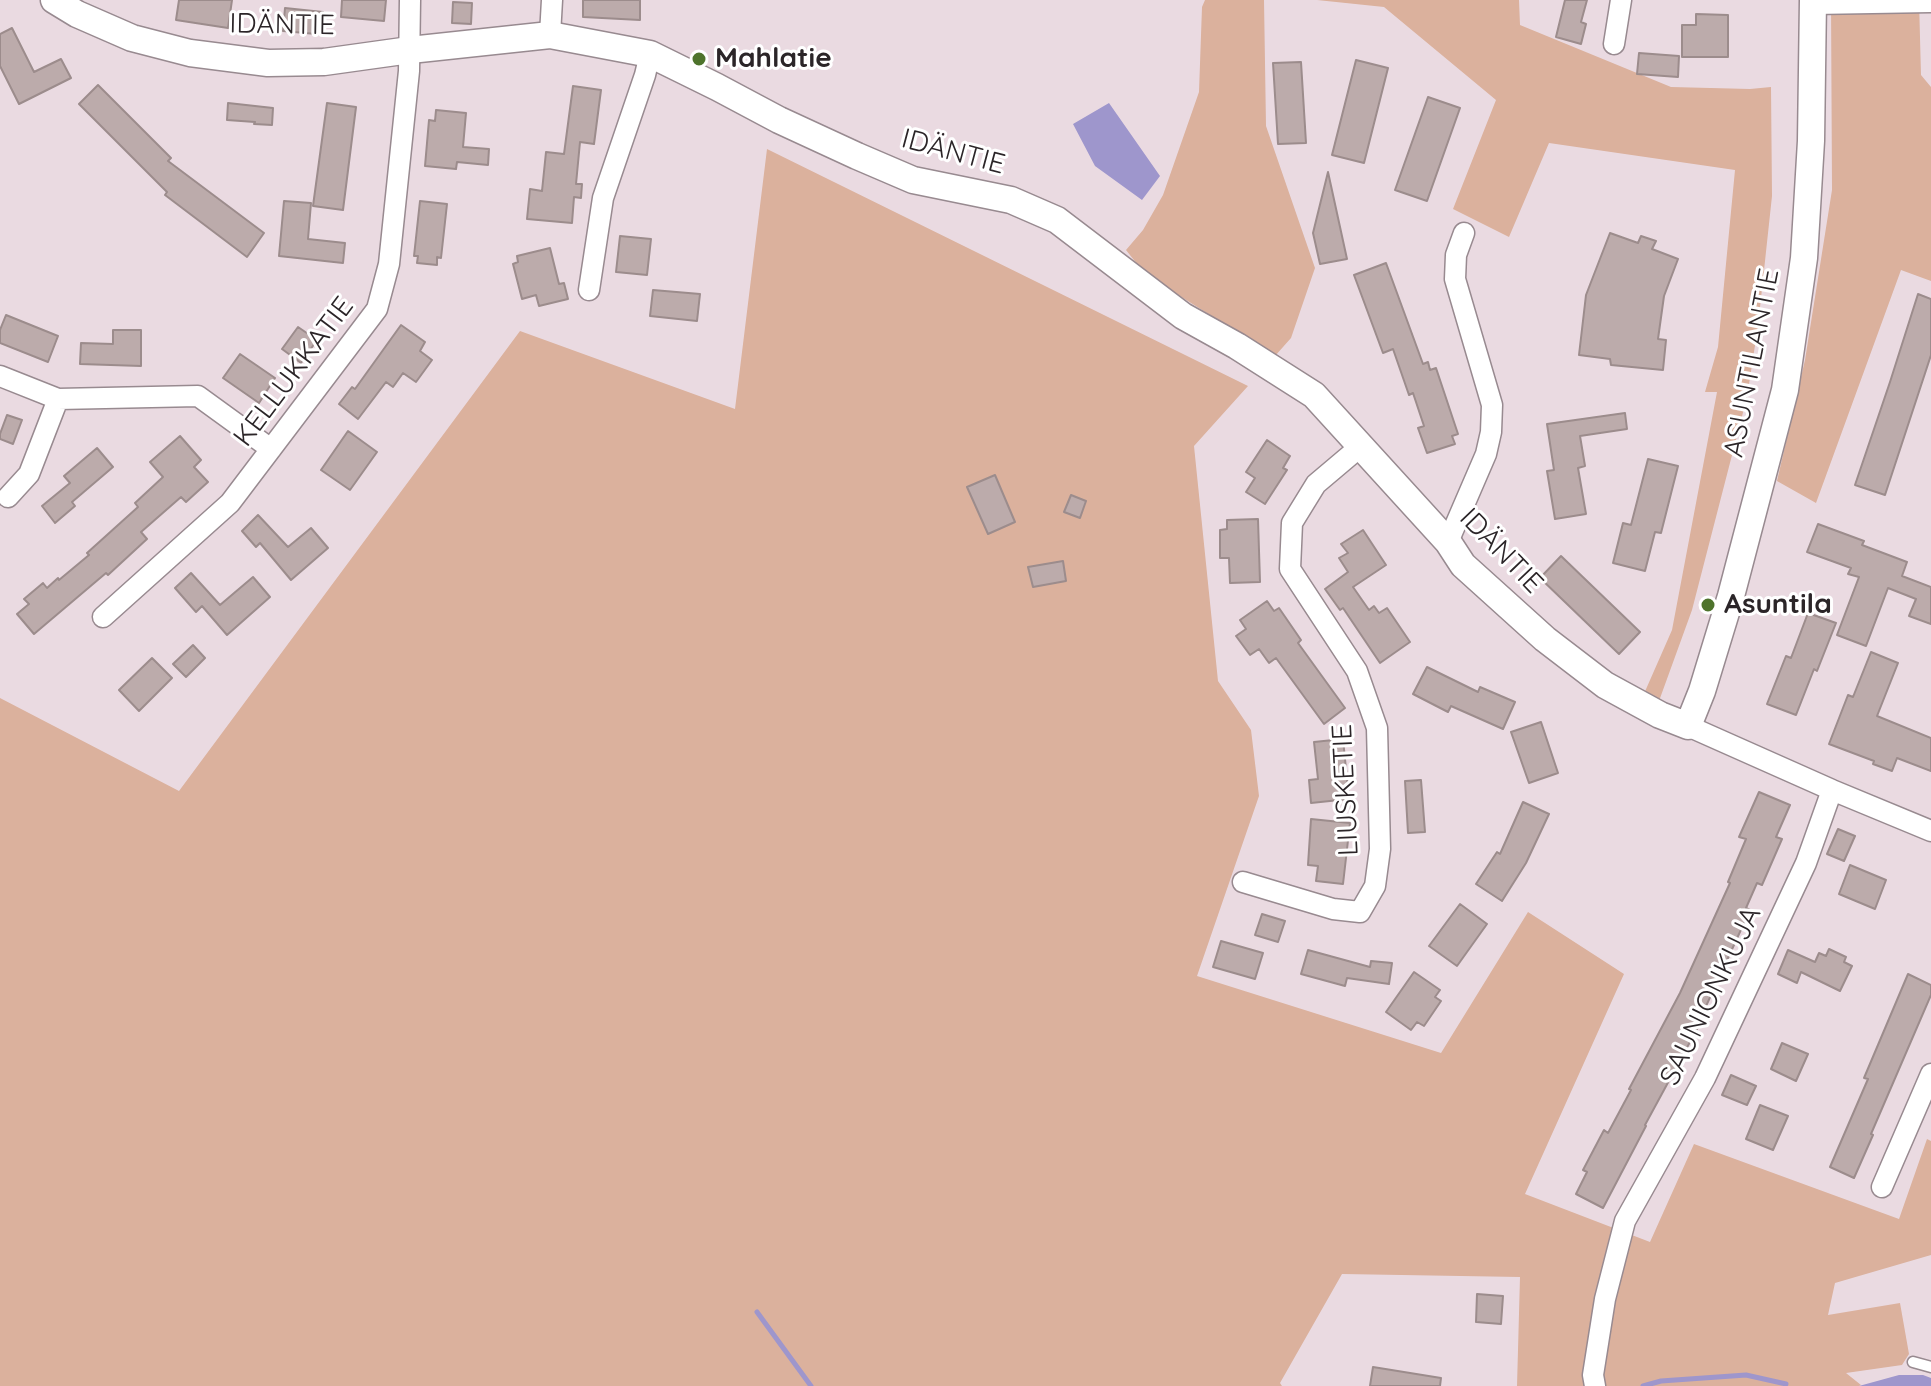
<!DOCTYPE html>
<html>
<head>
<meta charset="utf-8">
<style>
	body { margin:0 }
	canvas { display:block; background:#eadae1 }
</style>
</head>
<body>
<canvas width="1931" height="1386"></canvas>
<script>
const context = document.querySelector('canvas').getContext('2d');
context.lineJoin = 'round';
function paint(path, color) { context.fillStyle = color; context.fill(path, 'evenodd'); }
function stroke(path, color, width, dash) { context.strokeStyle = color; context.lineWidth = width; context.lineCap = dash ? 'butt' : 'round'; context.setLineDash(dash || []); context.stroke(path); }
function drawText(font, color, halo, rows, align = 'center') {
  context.font = font + ' Quicksand,sans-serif'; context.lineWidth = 6; context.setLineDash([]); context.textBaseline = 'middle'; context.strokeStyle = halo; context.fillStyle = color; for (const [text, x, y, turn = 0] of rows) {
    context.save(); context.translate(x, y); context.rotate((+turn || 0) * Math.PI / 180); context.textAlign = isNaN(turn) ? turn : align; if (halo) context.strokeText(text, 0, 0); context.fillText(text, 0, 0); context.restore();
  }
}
paint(new Path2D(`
	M1205,0h59l2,126 49,142 -24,70 -16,18 -130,-82 -19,-24 17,-20 20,-35 36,-103 3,-85z
	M1317,0h202l1,25 151,62 79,2 21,-2 1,109 -14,130 -11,71 -55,213 -33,91 -16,-5 29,-66 45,-238h-12l13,-45 17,-177 -186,-27 -40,94 -56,-28 43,-109 -112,-93z
	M1831,0h88l2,75 10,12v194l-30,-11 -85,233 -39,-22 28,-121 27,-170z
	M767,149l481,237 -54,60 24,235 33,49 8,66 -62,180 244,77 87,-141 96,62 -99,220 125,48 44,-98 205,75 28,-80 4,2v114l-96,28 -7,32 72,-12 9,51 -7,11 -56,8 15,12 -2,1h-342l3,-109 -178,-3 -62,109 2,3h-1282v-688l179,93 341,-460 215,78z`), '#dbb19d');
paint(new Path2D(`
	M1109,103l51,73 -18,24 -47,-34 -22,-42z
	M1899,1375h24l8,3v8h-72z`), '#9e96cc');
stroke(new Path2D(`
	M757,1312l54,74
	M1643,1386l18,-5 85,-6 40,9`), '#9e96cc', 5);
const building = new Path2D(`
	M179,0h53l-4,28 -52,-8z
	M342,0h44l-2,21 -43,-4z
	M583,0h57v20l-57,-3z
	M1565,0h22l-6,22 5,2 -5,20 -25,-7z
	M453,2l19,1 -1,21 -19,-1z
	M285,8l38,4 -2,17h-5v5l-33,-3z
	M1696,14l32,1v42h-46v-32h14z
	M12,28l22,44 27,-13 10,19 -52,26 -19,-38v-32z
	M1639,53l40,3 -1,21 -41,-3z
	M1356,60l32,8 -24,95 -32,-8z
	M1301,62l5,81 -28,1 -5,-81z
	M98,85l73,73 -3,3 96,72 -17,24 -82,-62 2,-3 -88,-88z
	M573,86l28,4 -7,54 -14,-2 -4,42h6l-1,14 -7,-1 -2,26 -45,-4 3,-30 12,2 4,-39 18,2z
	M1428,97l32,11 -33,93 -32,-11z
	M228,103l45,5 -1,17 -18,-1 1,-2 -28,-2z
	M327,103l29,4 -13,103 -30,-4z
	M436,110l30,3 -3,34 26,2 -1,16 -31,-3 -1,7 -31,-3 4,-46 6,1z
	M1328,172l19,87 -27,5 -7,-31z
	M284,201l27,2 -3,36 37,4 -2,20 -64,-7z
	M420,201l27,3 -6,54 -4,-1v8l-20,-2 1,-7h-4z
	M1610,233l28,10 3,-7 15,5 -4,8 26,10 -14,37 -6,43 8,1 -3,30 -52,-5 -1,-6 -31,-4 7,-60z
	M620,236l31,3 -4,36 -31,-3z
	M550,248l9,36 5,-1 4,16 -29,7 -3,-11 -14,4 -9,-35 5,-2 -1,-6z
	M1386,263l37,101 5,-2 2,8 6,-2 22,66 -6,2 3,8 -28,9 -9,-25 6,-2 -11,-33 -4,2 -16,-46 -10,4 -29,-78z
	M653,290l47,4 -3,27 -47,-5z
	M1918,294l13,5v56l-46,140 -30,-10 35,-103z
	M6,315l52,21 -10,26 -48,-19v-13z
	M401,325l24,17 -5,9 12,9 -16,22 -13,-9 -10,14 -7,-5 -28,37 -19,-15 13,-17 3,2z
	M298,327l19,13 -16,23 -19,-14z
	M113,330h28v36l-61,-2 1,-21 32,1z
	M240,354l35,24 -16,25 -36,-25z
	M1625,413l2,16 -47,7 5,30 -7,2 8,46 -31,5 -8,-48 7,-1 -7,-46z
	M7,415l15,5 -9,24 -13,-5v-5z
	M348,431l29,21 -27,38 -29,-20z
	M180,436l21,24 -7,7 14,15 -22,20 -5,-5 -40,35 6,7 -39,36 -2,-2 -72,61 -17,-20 12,-10 -5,-5 19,-16 4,5 11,-10 1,2 30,-25 -2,-2 51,-46 -3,-4 28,-26 -13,-15z
	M1267,440l23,16 -7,12 4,2 -22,34 -19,-12 9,-14 -9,-6z
	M97,448l16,19 -41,35 3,4 -20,17 -13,-17 28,-23 -6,-7z
	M1648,459l30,7 -17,67 -6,-1 -10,39 -32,-8 10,-40 8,2z
	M995,475l20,47 -27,12 -21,-47z
	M1071,495l15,6 -6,17 -16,-6z
	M258,515l30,32 23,-19 17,20 -37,32 -31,-37 -4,4 -14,-16z
	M1258,519l2,63 -30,1 -1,-25h-9v-28l7,-1v-9z
	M1818,524l46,17 -2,4 45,17 -5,14 29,11v37l-22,-8 7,-17 -28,-11 -22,58 -29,-11 22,-58 -11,-3 3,-6 -44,-16z
	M1363,530l23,35 -33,22 16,23 5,-4 5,7 8,-5 23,34 -30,21 -37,-55 -3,2 -15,-21 23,-17 -9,-14 9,-5 -7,-9z
	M1561,556l79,76 -21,22 -79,-76z
	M1063,561l3,20 -33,6 -5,-20z
	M191,573l29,32 33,-28 17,20 -43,38 -25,-29 -6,6 -21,-24z
	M1267,601l7,10 5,-3 22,32 -3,3 47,65 -21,16 -48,-66 -7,5 -10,-14 -9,6 -14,-19 10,-7 -6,-9z
	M1808,613l28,10 -19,48 -3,-2 -18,46 -29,-11 19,-48 5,2z
	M193,645l12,13 -19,19 -13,-13z
	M1871,652l27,11 -21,53 54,22v33l-34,-13 -5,13 -19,-7 1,-3 -45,-17 19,-49 5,2z
	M152,658l20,20 -33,33 -20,-21z
	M1427,667l51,25 2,-5 35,15 -12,27 -52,-23 -3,6 -35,-18z
	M1541,722l17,51 -29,10 -18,-51z
	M1343,739l6,60 -38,4 -2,-23 9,-1 -4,-37z
	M1421,780l4,52 -17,1 -3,-52z
	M1759,792l31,13 -14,32 6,2 -20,46 -5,-2 -11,25 4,2 -49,107 2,1 -58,107 1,1 -43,82 -27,-14 11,-22 -4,-2 21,-40 4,3 23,-43 -2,-1 51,-96 50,-110 -2,-1 18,-43 -7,-2z
	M1523,802l26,12 -23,49 -24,38 -26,-17 21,-32 3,2z
	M1311,819l39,4 -7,61 -27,-3 2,-15 -10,-1z
	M1838,829l17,7 -11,25 -17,-7z
	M1850,865l36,15 -11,29 -36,-15z
	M1460,904l27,20 -30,42 -28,-20z
	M1262,914l23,7 -7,21 -23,-7z
	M1221,941l42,12 -8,26 -42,-12z
	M1829,949l17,8 -2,5 8,4 -12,25 -39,-19 -4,11 -19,-9 10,-24 27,12 4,-9 7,3z
	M1308,950l62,17 1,-6 21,2 -3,21 -42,-6 -2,8 -44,-12z
	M1414,972l26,18 -5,7 6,4 -17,25 -7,-4 -6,8 -25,-18z
	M1908,974l23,11v10l-60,139 2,1 -19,43 -24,-11 38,-88 -4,-1z
	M1782,1043l26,11 -12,27 -25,-12z
	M1731,1075l25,11 -9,19 -25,-10z
	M1760,1105l28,11 -15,34 -27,-11z
	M1477,1294l26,2 -2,28 -25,-2z
	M1373,1367l68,11 -1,8h-70z`);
paint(building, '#bcabab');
stroke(building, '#9c8c8c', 2);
const service = new Path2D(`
	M1913,1362l18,5`);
const minor = new Path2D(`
	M1814,4l117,-2
	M550,35l2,-35
	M1614,44l7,-44
	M589,290l14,-92 42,-123 5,-21
	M0,376l58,23 140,-3 73,53
	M8,497l21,-23 29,-75
	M1448,542l38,-88 5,-22 1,-27 -37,-126 1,-24 8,-22
	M103,617l127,-114 147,-194 12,-45 20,-193 1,-71
	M1688,726l144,64 99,41
	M1243,882l90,27 27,3 15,-26 5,-37 -3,-121 -20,-57 -67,-102 2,-46 24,-39 45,-38
	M1882,1187l49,-113
	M1595,1386l-2,-11 12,-76 20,-78 80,-143 101,-215 26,-73`);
const tertiary = new Path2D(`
	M54,0l23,14 55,24 58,15 78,10 56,-1 86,-12 140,-15 100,19 67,33 62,33 78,36 56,24 98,20 46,20 126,96 54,30 77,49 134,147 15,23 82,74 60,46 55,30 28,11 14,-35 29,-95 54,-206 19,-132 7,-117 2,-141`);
stroke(service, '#988a90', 13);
stroke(minor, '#988a90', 23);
stroke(tertiary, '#988a90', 29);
stroke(service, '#fff', 10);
stroke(minor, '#fff', 20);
stroke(tertiary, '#fff', 26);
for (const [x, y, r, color] of [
	[699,59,8,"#4e732c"],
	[1708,605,8,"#4e732c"]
]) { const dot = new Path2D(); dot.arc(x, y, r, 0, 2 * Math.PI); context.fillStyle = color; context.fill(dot); stroke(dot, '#fff', 3); }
drawText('28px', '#2b2528', '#fff', [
	["IDÄNTIE",282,25,1],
	["IDÄNTIE",953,152,15],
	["ASUNTILANTIE",1752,363,-79],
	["KELLUKKATIE",294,372,-53],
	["IDÄNTIE",1501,551,46],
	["LIUSKETIE",1346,790,-93],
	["SAUNIONKUJA",1711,996,-64]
]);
drawText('bold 28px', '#2b2528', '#fff', [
	["Mahlatie",715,59],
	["Asuntila",1724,605]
], 'left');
</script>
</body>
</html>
